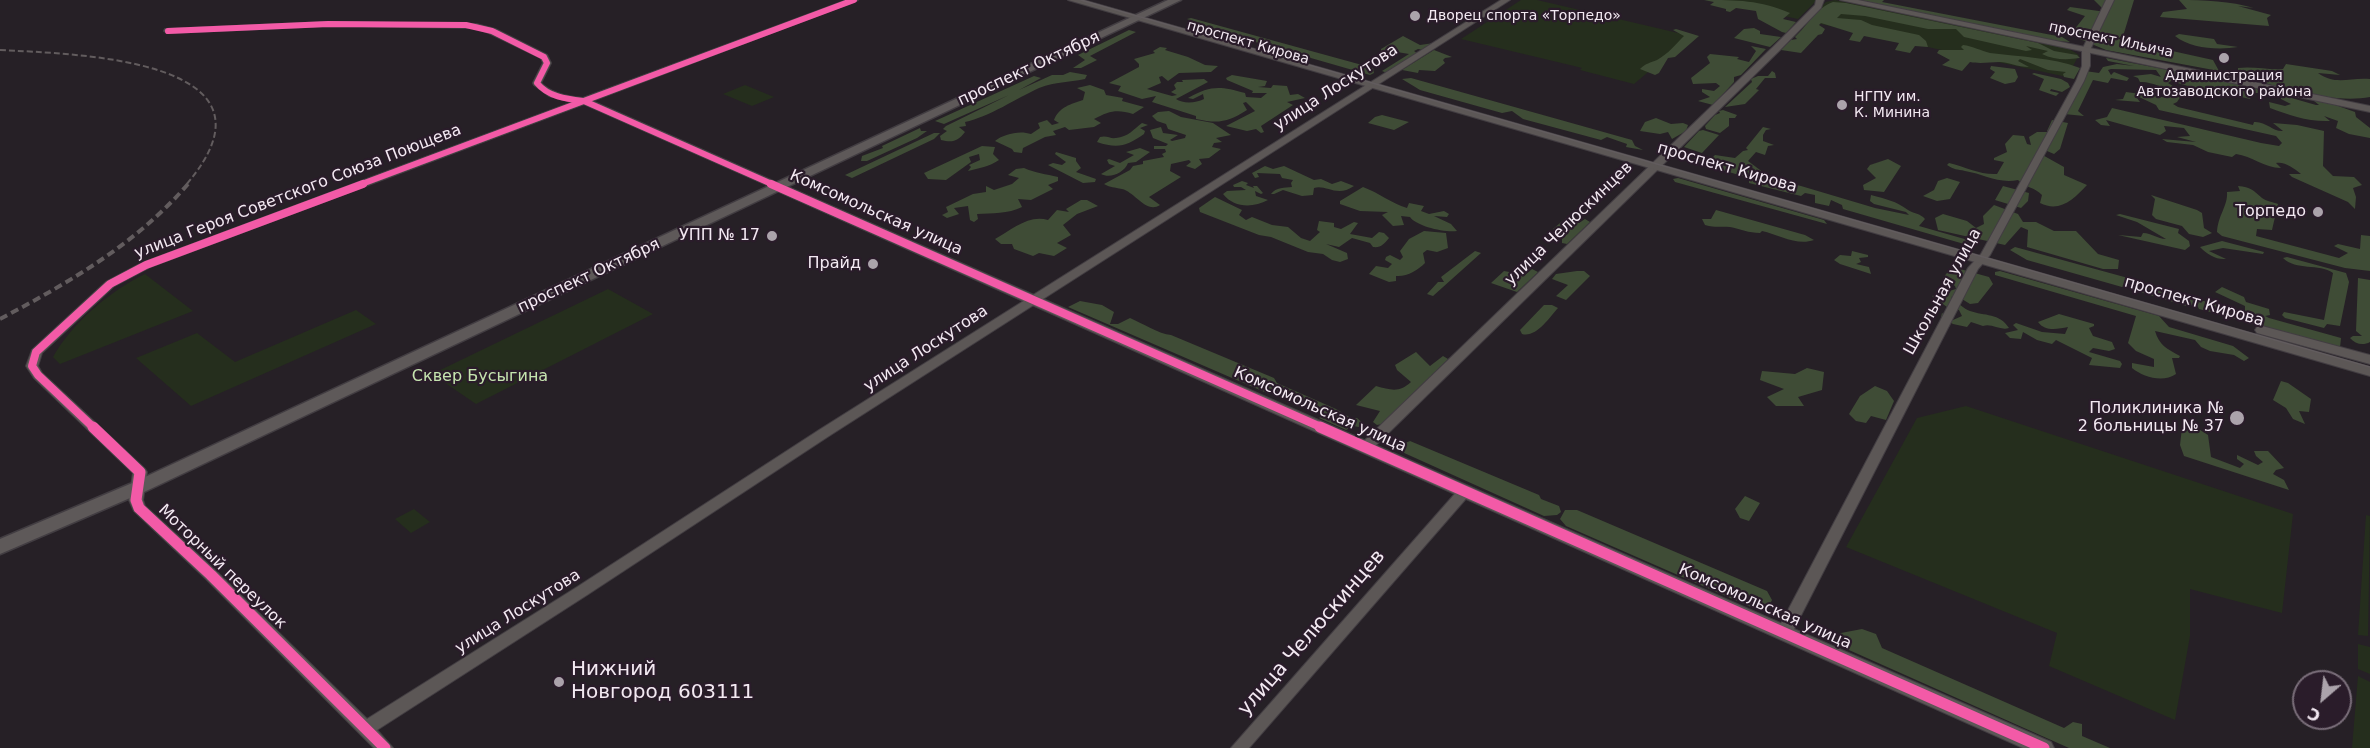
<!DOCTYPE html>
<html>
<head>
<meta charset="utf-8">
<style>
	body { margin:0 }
	#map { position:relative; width:2370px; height:748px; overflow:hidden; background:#262026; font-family:"DejaVu Sans",sans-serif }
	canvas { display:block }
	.north { position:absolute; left:2292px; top:670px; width:60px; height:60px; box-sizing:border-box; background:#2a1c2a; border:2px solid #7a6e7a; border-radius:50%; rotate:208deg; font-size:16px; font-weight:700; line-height:24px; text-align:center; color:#f3e9f2 }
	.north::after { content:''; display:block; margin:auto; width:21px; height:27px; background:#aba3ab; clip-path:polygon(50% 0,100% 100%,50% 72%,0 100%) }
</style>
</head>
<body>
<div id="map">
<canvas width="2370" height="748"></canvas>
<div class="north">С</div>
</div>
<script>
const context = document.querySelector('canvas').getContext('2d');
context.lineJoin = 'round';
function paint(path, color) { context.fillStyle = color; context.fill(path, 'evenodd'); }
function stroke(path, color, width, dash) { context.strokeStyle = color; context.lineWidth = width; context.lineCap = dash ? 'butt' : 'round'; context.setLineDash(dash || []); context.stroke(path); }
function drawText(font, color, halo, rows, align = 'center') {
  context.font = font + ' "DejaVu Sans",sans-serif'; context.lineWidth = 4.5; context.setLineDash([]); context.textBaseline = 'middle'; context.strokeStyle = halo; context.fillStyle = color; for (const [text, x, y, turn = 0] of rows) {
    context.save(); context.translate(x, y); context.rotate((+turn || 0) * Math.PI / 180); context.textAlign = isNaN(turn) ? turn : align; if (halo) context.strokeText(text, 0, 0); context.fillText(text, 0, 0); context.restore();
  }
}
paint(new Path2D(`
	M1521,0h16l154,36 -57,48 -54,-14 2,-2 -8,-2 -113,-27z
	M1709,0h108l-19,19z
	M1835,0l231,47 13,8 -12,22 -260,-56 19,-19z
	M745,85l29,12 -22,9 -29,-12z
	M145,274l48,37 -133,53 -7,-7c19,-34 57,-66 92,-83z
	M608,289l45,25 -177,90 -44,-30z
	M356,310l20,14 -185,82 -55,-48 61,-25 38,29z
	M1966,406l327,108 -11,99 -92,-24v47l-15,84 -126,-54 8,-33 -211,-86 71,-129z
	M414,509l16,13 -19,11 -16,-14z
	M2366,515l4,1 -2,120 -10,-1z
	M2358,644l12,3v27l-12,-5z
	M2358,676l12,6v66h-18z`), '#252e1d');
paint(new Path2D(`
	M1704,0c33,0 56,0 86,13l-7,6 13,3 -10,11 -4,-1 -24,-13 -2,-8 -20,-3 -6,4 -4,-1v-2l-16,-4 4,-3z
	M1855,0h29l-2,2 180,35 8,5 -14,-1z
	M2094,0h40l-10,33 -6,6 95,21 6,11 -113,-21 -36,-15 15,-19 -18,-6 3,-3 36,5z
	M2179,0c26,0 51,1 75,8l-16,-2 33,9 -4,3 2,8 -109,-9 3,-5 24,-3z
	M1833,2l13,1 192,40 16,8 23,4 3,3c-13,2 -26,2 -38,-4l6,-3 -22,-5 6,4 -6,1 -62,-14 -8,-8h-28l-63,-13 -24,-2 -4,4 24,2 11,5 47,10 7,6 2,6 -13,-1 -5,7 -15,-3 4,-7 -35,-7 -4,6 -11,-2 4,-7 -32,-10 -2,2 6,4 -3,5 -4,1 -17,18 -20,-3 10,-10 6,-1 -2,-2c12,-11 21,-29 38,-35z
	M1191,18l182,50 1,5 -4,2 -139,-40 -44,-16z
	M1754,28l6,3v3l21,3 -11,10 -36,-9 10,-9z
	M1676,29l23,7 -24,21 -7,1 -9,15 -4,2 -15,-6c6,-6 10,-6 17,-9 11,-6 19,-16 27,-24l-11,-6z
	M1129,30l7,2 -46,24 7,4 -16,8h-8l12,-8 -7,-5z
	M2179,34l35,5 3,5 21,3c-19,3 -47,2 -63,-11z
	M1403,36l17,9 14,-2 -11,7 -5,-1 -4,2 4,3 -31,19 -5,-2 27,-17 -12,-2 1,-3h-3l-8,4 -6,-2v-2z
	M1963,45c10,1 18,6 27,8 30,4 61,4 90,15l-6,11 -10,-2 -1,-3 3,-2 -18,-2 -28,-11 -2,2 11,6c-11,0 -22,-5 -29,-5 -11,0 -19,2 -30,0l-8,9 -20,-6 8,-5 -13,-7 2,-3h25l-3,-3z
	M1751,46l15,3 -25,26 -7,2v5l-21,23 -15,-4 12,-4 -8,-5v-3l12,2 6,-5 -4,-3 -23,1 -2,-6 19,-15 -3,-6 3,-3 29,3 -2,2 12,3 7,-11z
	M1160,47l7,1 -2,2 23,7 17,8 13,1 -7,6 -32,1 -11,8 -6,-5 -3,1 2,6 -14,6 25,7 5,-1 -6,-3 5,-3 -2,-4 3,-3h6l-1,-2 22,-1 4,3 -32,17c7,5 20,4 28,0l-1,-5 -10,5 -5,-1c23,-13 32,-12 57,-5l1,4 15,1 6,-5h-15l1,-2 -26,-11 -1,-2 6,-3 35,6 -2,5 -7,1 13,1 2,-3 14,1 3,9 8,-1 7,4 -18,4 6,3 -32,21 3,6 -3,1 -5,-4 -9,2 -21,-5 29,-15 -9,-9 -3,1 4,7c-19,12 -28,14 -51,9v-3l-44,-14 4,-6 -14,3 -24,-8 3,-5 -12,-3 30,-16v-3l-5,-5 21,-6 -2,-2z
	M1434,50l18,7 -7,1 -2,2 2,3 -10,8 -16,-1 -1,3 -16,-3z
	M2106,58l135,26 22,7 2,2h-12l-3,6 -31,-7 -4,2 -44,-13 -3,2 8,5 -1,2c-11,-1 -24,-9 -35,-8l-2,-4 -5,-2 18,-2 10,3 -5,-7 -45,-1 -3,1 3,5 3,-3 15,6 -2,3 -16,-3 -3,5 -15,-3 -15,31 6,5 -20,-2 21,-43 14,2 4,-6 14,-3 17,2 -26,-5z
	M2286,64l46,7 8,4 -22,-2c18,13 32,4 52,6v18c-38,7 -96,-10 -132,-23v-6c15,-2 29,2 45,1z
	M1991,66l24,3 3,8 -3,5 -10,2 -15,-6 5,-6 -5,-3z
	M1772,71l3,2 1,5h-11l-9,11 3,1 -14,14 -20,3 27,-25 -1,-3 7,-3h10z
	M1070,72l17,3 -2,4c-18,4 -28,2 -46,9 -22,10 -50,29 -74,34l1,4 -7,1 6,5c-7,9 -12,11 -24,8l-1,-4 7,-5 -4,-2 3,-3 63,-31 -65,29 -9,-3 99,-45 7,2 -22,12 33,-15h11z
	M2034,73l27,6 7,4 2,4 -8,5 -11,-3 -1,2 9,2 -3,3 -17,-6 5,-11 -12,-5z
	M1411,78l221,62 3,6 8,4 -17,-3 1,-3 -20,-7 -6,3 -78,-21 -11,-8 -10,2 -82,-23 -18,-11z
	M1090,85l14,5 2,5 17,3 -1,3 22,6 -11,7c-16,-5 -24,-3 -39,5l7,4 -7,4 -25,3 -4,-3 -12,4 3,4 -11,2 -22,11 -1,5 -8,-1 -2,-3 -17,-8c8,-7 25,-11 36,-7l9,-6 -2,-5 9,-3 5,5 7,-2 -5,-3c5,-13 17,-16 29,-20l2,-8 -8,-4z
	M2126,92l43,6 3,-4 9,2 -4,6 -4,2 5,3 75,18 1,-3c12,-1 19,10 29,9l-10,-8 24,2 27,6 -1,35 10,10 21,1 8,8 -9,3 3,9 -1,12 -7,-7 -56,-25 -3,-3h12c-7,-6 -17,-13 -25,-11l5,5c-17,0 -29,-12 -45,-14l-4,3 -24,-5 -15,-7 -26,-3 -5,-3 34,3 -19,-5 13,-1 -6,-8 -20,-2 2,5 -6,4 -54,-15 4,6 -9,-1 -6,-5 12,-3 5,-9 149,35 18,3 3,-3 -6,-7 -117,-26 -3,-5 -17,-8 -2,1 3,4 -25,-2 8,-1z
	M2281,95l35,10h3l-6,-5 14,2 28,10 1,5 14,11v10l-21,-4 -13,-6 2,-7 -14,-5 6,5c-22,1 -41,-6 -60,-13l-1,-6 16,4 6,-2 -10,-5z
	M1723,110l14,5 -2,3h-6v8l-9,7 -14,-4 -1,-3 10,-11 5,-2 -1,-2z
	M1169,111l12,6 32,6 18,12 -15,3 6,4 -8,1 -2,4 9,2 -12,9 -10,1 3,5 -7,5 -9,-3 5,-4 -2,-2 -18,4 -1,7 11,6 -32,20 11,8c-14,9 -25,-13 -38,-16 -8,-2 -11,-1 -18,-5l26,-14 3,-4 10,-2v-3l21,-4 -2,-3 4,-2 -1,-3h-11v-3h12l2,-2 -15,-6 -3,-8 11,-3 2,6 15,2 -8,5 2,1 13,-3 1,-3 -18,-6 -2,-5 -9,-3 -5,-5 6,-4z
	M1382,115l27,7 -15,8 -26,-7 7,-6z
	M1656,118l15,6 12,-1 5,2 -2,6 -14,8 -4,-7 -8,2 -20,-3 5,-9z
	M2052,120l16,3 -8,26 -6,5 -7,-3 -3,-5 8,-14 -5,-1z
	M1142,123l6,2 -8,3 5,3 -1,3c-17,12 -26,15 -47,8l3,-5c7,-2 10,2 16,1 12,-1 18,-9 26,-15z
	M1763,127l8,2 -5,1 -3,5v6l11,4 -6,1 -3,9 -9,-3 -8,9 24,18 29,7 74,22 34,7 -3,-3 -32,-8 -4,-3 1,-6c15,4 25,6 37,15 6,4 12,3 17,9l-6,7 56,16 -4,4 -128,-37 -1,-4 -11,-5 -2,6 -14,-3v-8l-10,-2 -4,3 -52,-13v-5l-57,-17 3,-4 13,5 7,-7 20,3 8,-7 5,-1 -2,-2z
	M920,128l1,3h6l-10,7 -50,23h-6l1,-5 21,-8 -1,-2z
	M1703,130l16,5 -17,18 -18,-6 15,-16z
	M2037,132h12l-10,21 25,14v8l23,10c-13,14 -27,28 -47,18l2,-8c-7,-8 -17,-7 -24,-15 -20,4 -34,-6 -53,-9 -8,-2 -11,-1 -18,-6l2,-2c17,4 31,12 48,11l7,-12 -10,-2v-2l13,-6 -2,-8 8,-9 11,1 3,8 4,1 -2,-8z
	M934,133h6l-6,6 -82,39 -7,-3z
	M982,146l13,1 -2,7 6,6c-10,7 -20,8 -31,11l3,-4 -2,-2 11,-5 -1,-6 -10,3 2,5 -25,18 -18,-1 -4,-6z
	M1140,148l10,4 -14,10 -8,1c-4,10 -18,16 -27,11l14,-8 -6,-2 -2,-4 2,-1 11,4 14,-8 -8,-3z
	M1056,152l20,6v3l5,7 -5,4 20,7 -1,3 -12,1 -35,-18 5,-2 9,2 4,-3 -11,-8z
	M1888,159l13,7 -17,26 -20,-2 -1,-5 13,-7 -9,-9 3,-4z
	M1265,166l8,3 11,-3 30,14 7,-1 11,5 9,-3 13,5c-17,12 -28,-2 -40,2l-1,7 -11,1 -19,-6 -9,4h-3c5,-7 14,-6 21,-7l-1,-4 2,-3 -11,-2 -2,-4 -23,-1 2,4 -4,1 -3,-5z
	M1024,168c11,5 22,6 34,9v4l-10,4 5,4 -22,11 -13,-1 4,8c-14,7 -30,6 -45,7l1,5 -4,3 -4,-2 -2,-14 -14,2 5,6 -12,4 -5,-3 6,-3 -2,-5 27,-13 13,-2v-6l8,4 18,-6 7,-6 -11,-3 8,-6z
	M1678,178l146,42 3,4 -152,-42 -2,-3z
	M1947,178l13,4 -10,17 -13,2 -14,-5 11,-6 4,-9z
	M1242,181l6,2 -2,2 8,3 -1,-2h4l6,7 -2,1 -6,-3 1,5 12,4c-15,8 -34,8 -45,-6l4,-3 19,-1 -5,-3h-7l-1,-2z
	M2003,186l26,7 -1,8 -7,7 -26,-8z
	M2238,186c13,1 15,4 24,12 4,3 11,4 16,6l-6,26 -15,-1 -1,7 83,22 9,-5 -14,-7 4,-2 22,5 1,-14 9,1v35l-25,-3 -123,-32 -5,-4c1,-17 11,-26 10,-40l13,-1z
	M1363,187c16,6 28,16 44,21l2,-5 15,3 -3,5 8,3 15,-3 5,3 -2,3 -13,-1 17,8 6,7c-12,2 -41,-5 -47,-14l-9,-1 3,9 -11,1 -11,-11 6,-3 -28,-1 -20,-7v-3z
	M2151,195l46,15 5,3 2,15 8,5 -9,4 -14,-3 -7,-8 -26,-7 -4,-4 3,-16z
	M1215,197l27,13 -3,5 7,5 6,-3 20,8 16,2 13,11 9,3 10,-9 -3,-2 2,-9 15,2v4l7,2 13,-7 4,1 -8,11 22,4 7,-6 5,1 5,5c-5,6 -8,10 -16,9l-3,-4 -18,-5 -13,9 -13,-3 21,9 1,6 -8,3 -8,-2 -9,-6 -15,-2 -37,-15 -12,-2 -59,-23 -1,-4z
	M1081,200h6l11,6 -21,8 -14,11 8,10 -14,8 10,5 -13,8 -15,-3 -6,3 -19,-7 -2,-5h-11l-6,-5c16,-9 34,-25 53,-19l9,-10 12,2 -3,-3z
	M1994,205l24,9 5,8h13l18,9h22l22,23 21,6 -1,9h-15l-76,-22 1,-17 -7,-3 -16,18 -67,-15 -3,-12 8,-4 24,7 9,7 8,-4 -1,-8z
	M1716,210l89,25 9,5c-17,6 -35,-5 -52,-9l-2,2c-11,0 -20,-4 -30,-6 -9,-1 -14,1 -25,-2l-3,-6h9z
	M2120,214l59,15 -1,4 11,8 1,5 -5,4 -67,-15 23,2 2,-4c9,0 14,6 23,6l-29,-17 -21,-7z
	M1566,218l13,5 6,-4 5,3 -23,22 -5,-1v-9l-9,-5z
	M1424,231l22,2 2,15 -11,4 -10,-2 -4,3 2,10c-7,7 -18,14 -29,13v5l-7,1 -20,-8 7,-8 12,2 4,-4 -7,-4 1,-3 4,-2 10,5 3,-3 -3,-6 9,-12z
	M2222,241l42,11 -1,2 -40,-6 -14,3 17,8c-10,1 -19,-5 -26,-12z
	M2015,247l113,31 3,5 -9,4 -95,-27 -17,-10z
	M1475,251l6,2 -48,43 -6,-2 11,-12h6l-3,-5z
	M1852,251l16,4v2l-9,1 2,4 -5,2 13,3 2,7 -31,-10 -6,-4 6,-5 11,1z
	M2287,257l59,16 3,9 -9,44 -13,-2 -3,4 -39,-10 -3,-3 2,-3 40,8 9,-47c-14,-10 -37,-2 -50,-15z
	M1532,269l6,3 -21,20 -26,-9 13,-12 21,4z
	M1950,269h10l29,8 4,7 -15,19 -8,1 -13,-8 -6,1c6,5 13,12 19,14 14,5 30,2 39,17 -9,3 -17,-5 -26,-2l-12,-4 -4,5 -14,-3 -12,-7 1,-4 11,7 9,-4 -3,-6 -12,-3 -15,-11 24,-7 -1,-3 -12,-8z
	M1577,271h7l6,5 -24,24 -10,-4 12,-11 -16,-6 4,-5z
	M2000,271l159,45 10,11 64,19 16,12 -5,3 -10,-6 -24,-4 -9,-4 -6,-7 -40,-9c4,14 12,18 25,25l-1,2h-7l4,16c-13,9 -33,3 -44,-6v-5l22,4v-8l-18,-8 -8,-8 8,-27 -141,-41v-3z
	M2358,278l12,2v62c-7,4 -15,2 -20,-4l3,-2h9l-6,-5z
	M2143,285l102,27v-6l-30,-14 7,-5 22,10 2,5 23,7 1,6 -5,1 4,2 72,20 -1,10 -141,-39 -2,-4 -11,1 -46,-14z
	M1080,301l22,4 12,7 -4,12h8l12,-6c12,5 29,16 41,17l103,43 3,5 59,26 15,9h6l7,6 -1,4 -9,-2 -8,4 -27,-12 5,-4 -46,-21 -9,1 -201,-87z
	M1544,305h8l6,3c-9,10 -22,30 -36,26l-2,-4z
	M2059,314l35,10v2l-5,2 4,8 19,6 3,7 -6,2 -16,-3 -4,4 31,9 2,3 -2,4 -31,-3 3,-7 -36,-18 -4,4 -15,-4 -14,-8 -2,7 -11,-1 -5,-5 13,-3 -5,-5 3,-2 26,9 23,2 3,-7c-10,2 -23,5 -30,-5z
	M1416,352l14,14 13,-10 5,3 -66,65 -5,1 -4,-3 7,-11 -24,-6 20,-19c15,4 23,7 35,-4l-14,-12 -2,-5z
	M1807,368l17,4 -2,18 -24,7 6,9h-28l-9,-9 17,-8 -24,-9 2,-9 33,3z
	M2281,381l7,2 23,16 -2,13 -10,-1 6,13 -12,-5 -7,-11 -13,-8z
	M1875,386l12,5 7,10 -8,19 -15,-4 -5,7 -10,-2 -7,-7 11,-18z
	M2189,427l11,3 8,5 3,22 29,11 4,-4 -7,-5v-4l21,10 5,-3 -7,-6 -2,-5h14l16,17 -8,2 -3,4 11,6 5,10 -105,-34 -4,-11 2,-17z
	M1410,441l129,54 2,4 18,7 2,6 -4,3 -13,1 -142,-64 3,-9z
	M1745,496l15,7 -11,18 -9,-3 -5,-9z
	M1565,510h12l190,81 5,9 -5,10 -7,1 -194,-85 -6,-7z
	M1862,629l14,5 6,14 182,80 9,-6 9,2v12l28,12h-41l-238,-106 10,-9z`), '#3f4c36');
const minor = new Path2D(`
	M847,0h11l-266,101 190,84v4h-6l-192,-85 -434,163 -36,19 -72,67 -4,13 4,7 103,96 2,3 -4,28 2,6 71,65 151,148 210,-132 242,-157 682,-430h9l-681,436 -242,159 -210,135 16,18h-19l-168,-169 -72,-68 -5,-11 4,-27 -99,-95 -8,-12 6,-16 74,-68 36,-19 431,-161 -24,-6 -15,-11 -1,-2 10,-20 -2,-5 -52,-25 -14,-5 -147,-2 -160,7 -4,-2 1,-2 163,-7 148,2 19,5 52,26 4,8 -10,20c11,11 27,14 42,15z
	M1816,0h8l-3,8 -42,43 -408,399h-10l-1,-3 1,-3 412,-397 42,-42z
	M2106,0h8l-24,50v16l-6,15 -94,174 -12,14 -186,364 -3,4 -5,2 -5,-2 -3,-4 192,-365 13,-14 95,-173 6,-15v-16z
	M1465,487l5,1 2,3 -2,3 -221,254h-18l229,-260z`);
const tertiary = new Path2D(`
	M1068,0h15l1287,367v9z
	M1840,0h18l512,106v6z
	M779,183l1272,559 3,6h-31l-1248,-558 -2,-3z
	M2262,326l108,29v9l-113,-31 -2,-3 2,-3z`);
const secondary = new Path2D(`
	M1168,0h13l-1037,492 -144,62v-15l130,-55z`);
stroke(minor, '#423d42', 2);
stroke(tertiary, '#423d42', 2);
stroke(secondary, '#423d42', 3);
paint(minor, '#5c5756');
paint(tertiary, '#5c5756');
paint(secondary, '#5e5959');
stroke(new Path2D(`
	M1081,0l1289,367`), '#625c5e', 1.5);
stroke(new Path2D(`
	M0,50c74,4 295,8 186,135`), '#625c5e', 2, [6, 3]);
stroke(new Path2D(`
	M0,319c70,-37 136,-75 188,-135`), '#625c5e', 4, [8, 4.5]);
stroke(new Path2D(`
	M168,31l160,-7 138,1 26,6 52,26 3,6 -10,20c11,14 30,16 47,18l190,84
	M359,185l495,-185`), '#f35aa7', 6);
stroke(new Path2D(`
	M771,184l552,244
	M94,428l-56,-53 -6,-9 4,-14 74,-68 36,-19 217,-81`), '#f35aa7', 8);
stroke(new Path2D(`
	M93,427l47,45 -4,28 3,8 72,67 174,173
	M1320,427l724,321`), '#f35aa7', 11);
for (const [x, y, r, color] of [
	[1415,16,6,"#aba3ab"],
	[2224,58,6,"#aba3ab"],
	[1842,105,6,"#aba3ab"],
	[2318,212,6,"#aba3ab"],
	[772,236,6,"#aba3ab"],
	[873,264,6,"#aba3ab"],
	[2237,418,8,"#aba3ab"],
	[559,682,6,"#aba3ab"]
]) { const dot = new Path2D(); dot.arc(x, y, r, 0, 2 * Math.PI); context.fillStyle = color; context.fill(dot); stroke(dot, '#2a1c2a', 2); }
drawText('14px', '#f3e9f2', '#2a1c2a', [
	["Дворец спорта «Торпедо»",1427,16],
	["Администрация",2224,76,"center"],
	["Автозаводского района",2224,92,"center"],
	["НГПУ им.",1854,97],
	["К. Минина",1854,113]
], 'left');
drawText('14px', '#f3e9f2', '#2a1c2a', [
	["проспект Ильича",2111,40,12],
	["проспект Кирова",1248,43,16]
]);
drawText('16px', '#f3e9f2', '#2a1c2a', [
	["проспект Октября",1029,69,-25],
	["улица Лоскутова",1336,88,-33],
	["проспект Кирова",1727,168,16],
	["улица Героя Советского Союза Поющева",298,192,-21],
	["Комсомольская улица",876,213,24],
	["улица Челюскинцев",1569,224,-44],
	["проспект Октября",589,276,-25],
	["Школьная улица",1943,292,-61],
	["проспект Кирова",2194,302,16],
	["улица Лоскутова",926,349,-33],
	["Комсомольская улица",1320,410,24],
	["Моторный переулок",222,567,44],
	["Комсомольская улица",1765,607,24],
	["улица Лоскутова",518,612,-32]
]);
drawText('16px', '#f3e9f2', '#2a1c2a', [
	["Торпедо",2306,212],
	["УПП № 17",760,236],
	["Прайд",861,264],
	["Поликлиника №",2224,409],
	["2 больницы № 37",2224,427]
], 'right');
drawText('16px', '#c5e4af', '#2a1c2a', [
	["Сквер Бусыгина",480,377]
]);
drawText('20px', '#f3e9f2', '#2a1c2a', [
	["улица Челюскинцев",1312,633,-49]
]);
drawText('20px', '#f3e9f2', '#2a1c2a', [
	["Нижний",571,670],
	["Новгород 603111",571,693]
], 'left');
</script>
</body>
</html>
